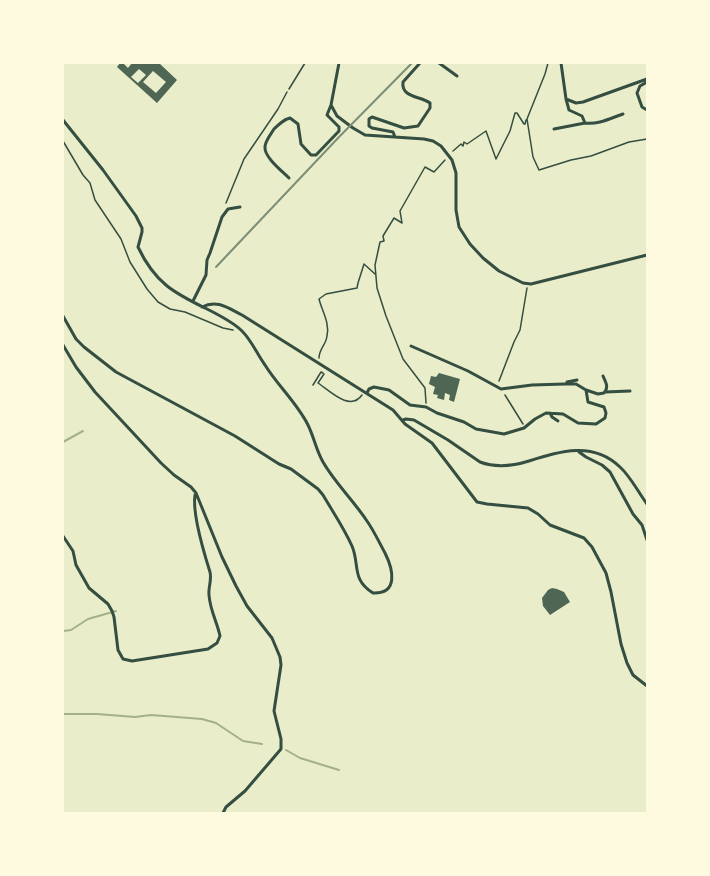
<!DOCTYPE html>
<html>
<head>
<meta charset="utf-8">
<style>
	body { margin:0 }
	#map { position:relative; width:710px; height:876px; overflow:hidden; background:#e9edc9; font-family:Inter,sans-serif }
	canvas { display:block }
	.frame { position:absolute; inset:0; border:64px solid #fefae0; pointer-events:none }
</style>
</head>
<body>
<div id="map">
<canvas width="710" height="876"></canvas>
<div class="frame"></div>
</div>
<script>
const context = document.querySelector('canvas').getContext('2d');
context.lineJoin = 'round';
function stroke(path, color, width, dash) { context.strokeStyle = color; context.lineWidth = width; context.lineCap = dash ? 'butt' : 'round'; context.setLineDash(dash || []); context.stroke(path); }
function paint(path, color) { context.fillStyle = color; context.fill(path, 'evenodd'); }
stroke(new Path2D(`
	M63,442l20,-11
	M63,631l8,-1 17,-11 28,-8
	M63,714h34l38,3 16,-2 51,4 14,4 27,18 19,3
	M286,750l14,8 39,12`), '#a3b18a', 2);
paint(new Path2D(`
	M120,63h3l5,5 4,-5h27l18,17 -20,23 -40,-36zM139,69l7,6 -8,8 -7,-6zM153,71l13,11 -10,11 -13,-11z
	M439,373l21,6 -6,23 -5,-2 1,-5 -5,-2 -1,7 -7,-2 1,-3 -5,-1 2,-7 -6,-3 2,-8 5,1z
	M552,588l5,1 7,3 6,10 -20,13 -7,-9 -1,-8 6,-8z`), '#4f6655');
stroke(new Path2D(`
	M548,63l-3,11 -18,45 6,38 6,13 32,-10 20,-4 38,-14 18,-3
	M63,141l20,34 7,8 5,17 26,39 9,23 17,27 11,13 12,7 15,3 38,16 10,2
	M453,151l8,-7 2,2 1,-4 3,2 19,-13 10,28 14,-28 5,-18h2l7,11h1l1,-4
	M226,203l18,-44 34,-50 9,-17
	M319,358c0,-9 7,-13 8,-22 3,-13 -5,-25 -8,-37l7,-5 31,-6 1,-5 6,-19 11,10
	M324,374l-6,9c12,8 32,29 44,12
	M499,381l15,-39 6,-12 7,-42
	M313,385l8,-13 2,1
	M505,395l18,29
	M426,403l-1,-15 -22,-29 -17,-43 -9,-28 -2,-23 5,-23 4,-1 -1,-5 11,-18 8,5 -2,-12 25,-44 9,5 11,-12`), '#344e41', 1.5);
stroke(new Path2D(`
	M289,89l16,-26`), '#344e41', 1.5);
stroke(new Path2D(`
	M339,63l-8,42 6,11 16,12 12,7 59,4 9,2 8,5 11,14 4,13v37l3,17 11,17 13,14 16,13 24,12 8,1 116,-29
	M439,63l18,13
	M561,63l5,36 10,4 7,-1 64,-23
	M647,82l-7,4 -3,7 5,14 5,3
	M566,99l3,11 13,6 3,7c13,2 26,-5 38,-9
	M63,120l40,50 33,46 6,12v4l-4,15c17,36 36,46 69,62 12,6 26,13 35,22 10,10 15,23 23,34 13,21 32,38 43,60 6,12 8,25 15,37 12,21 31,39 44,59 7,10 12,21 18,32 8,16 14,41 -12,40 -22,-14 -13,-28 -21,-47 -8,-18 -19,-34 -29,-51l-5,-6 -27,-20 -12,-5 -44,-28 -119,-64 -32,-25 -8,-8 -13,-23
	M554,129l31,-6
	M395,137l-2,-5 -21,-4 -3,-2v-7l3,-2 32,11 14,-2 12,-18v-5c-9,-7 -29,-5 -27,-21l17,-19
	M289,178c-7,-7 -25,-21 -24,-31 0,-6 6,-13 9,-18 5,-5 9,-9 16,-11l8,6 3,20 10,11h5l23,-24v-4l-12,-12 4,-10
	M193,301l13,-26 1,-15 3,-7 12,-36 6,-8 12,-2
	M202,307c15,-8 26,1 40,8l151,95 12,14 27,19 45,59 10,2 41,4 10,6 12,11 34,13 8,9 14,26 5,19 10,52 6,19 6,12 14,11
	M63,345l13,22 19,25 66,71 13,12 17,12 5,6 26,64 14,29 11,20 25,32 8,19 1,8 -7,46 7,28v10l-36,42 -19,16 -3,6
	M567,382l10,-2
	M586,390l12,4 6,-1c5,-6 2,-10 -1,-17
	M605,392l25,-1
	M367,393l2,-4 5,-2 15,3 21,15 16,2 11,6 27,9 12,7 28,5 20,-6 11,-9 11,-6 17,1 15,9 18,1 9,-6 1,-5 -2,-6 -16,-5 -2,-12 -10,-6h-11l-33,1 -31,4 -33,-18 -57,-25
	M550,413l2,4 6,4
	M403,420l3,-1 8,1 34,20 32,22c16,6 33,4 49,-1 32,-10 64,-20 91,6 11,10 18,25 27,37
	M579,452l7,5 16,8 8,7 23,42 9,11 5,15
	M63,536l10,15 3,14 13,23 19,16 4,7 2,6 4,33 5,9 9,2 76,-12 9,-6 3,-7c-3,-14 -10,-26 -11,-41 -1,-7 3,-15 1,-23 -6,-19 -18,-58 -15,-77`), '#344e41', 3);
stroke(new Path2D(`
	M216,267l123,-130 73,-74`), '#7c8e77', 2);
</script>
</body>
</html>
